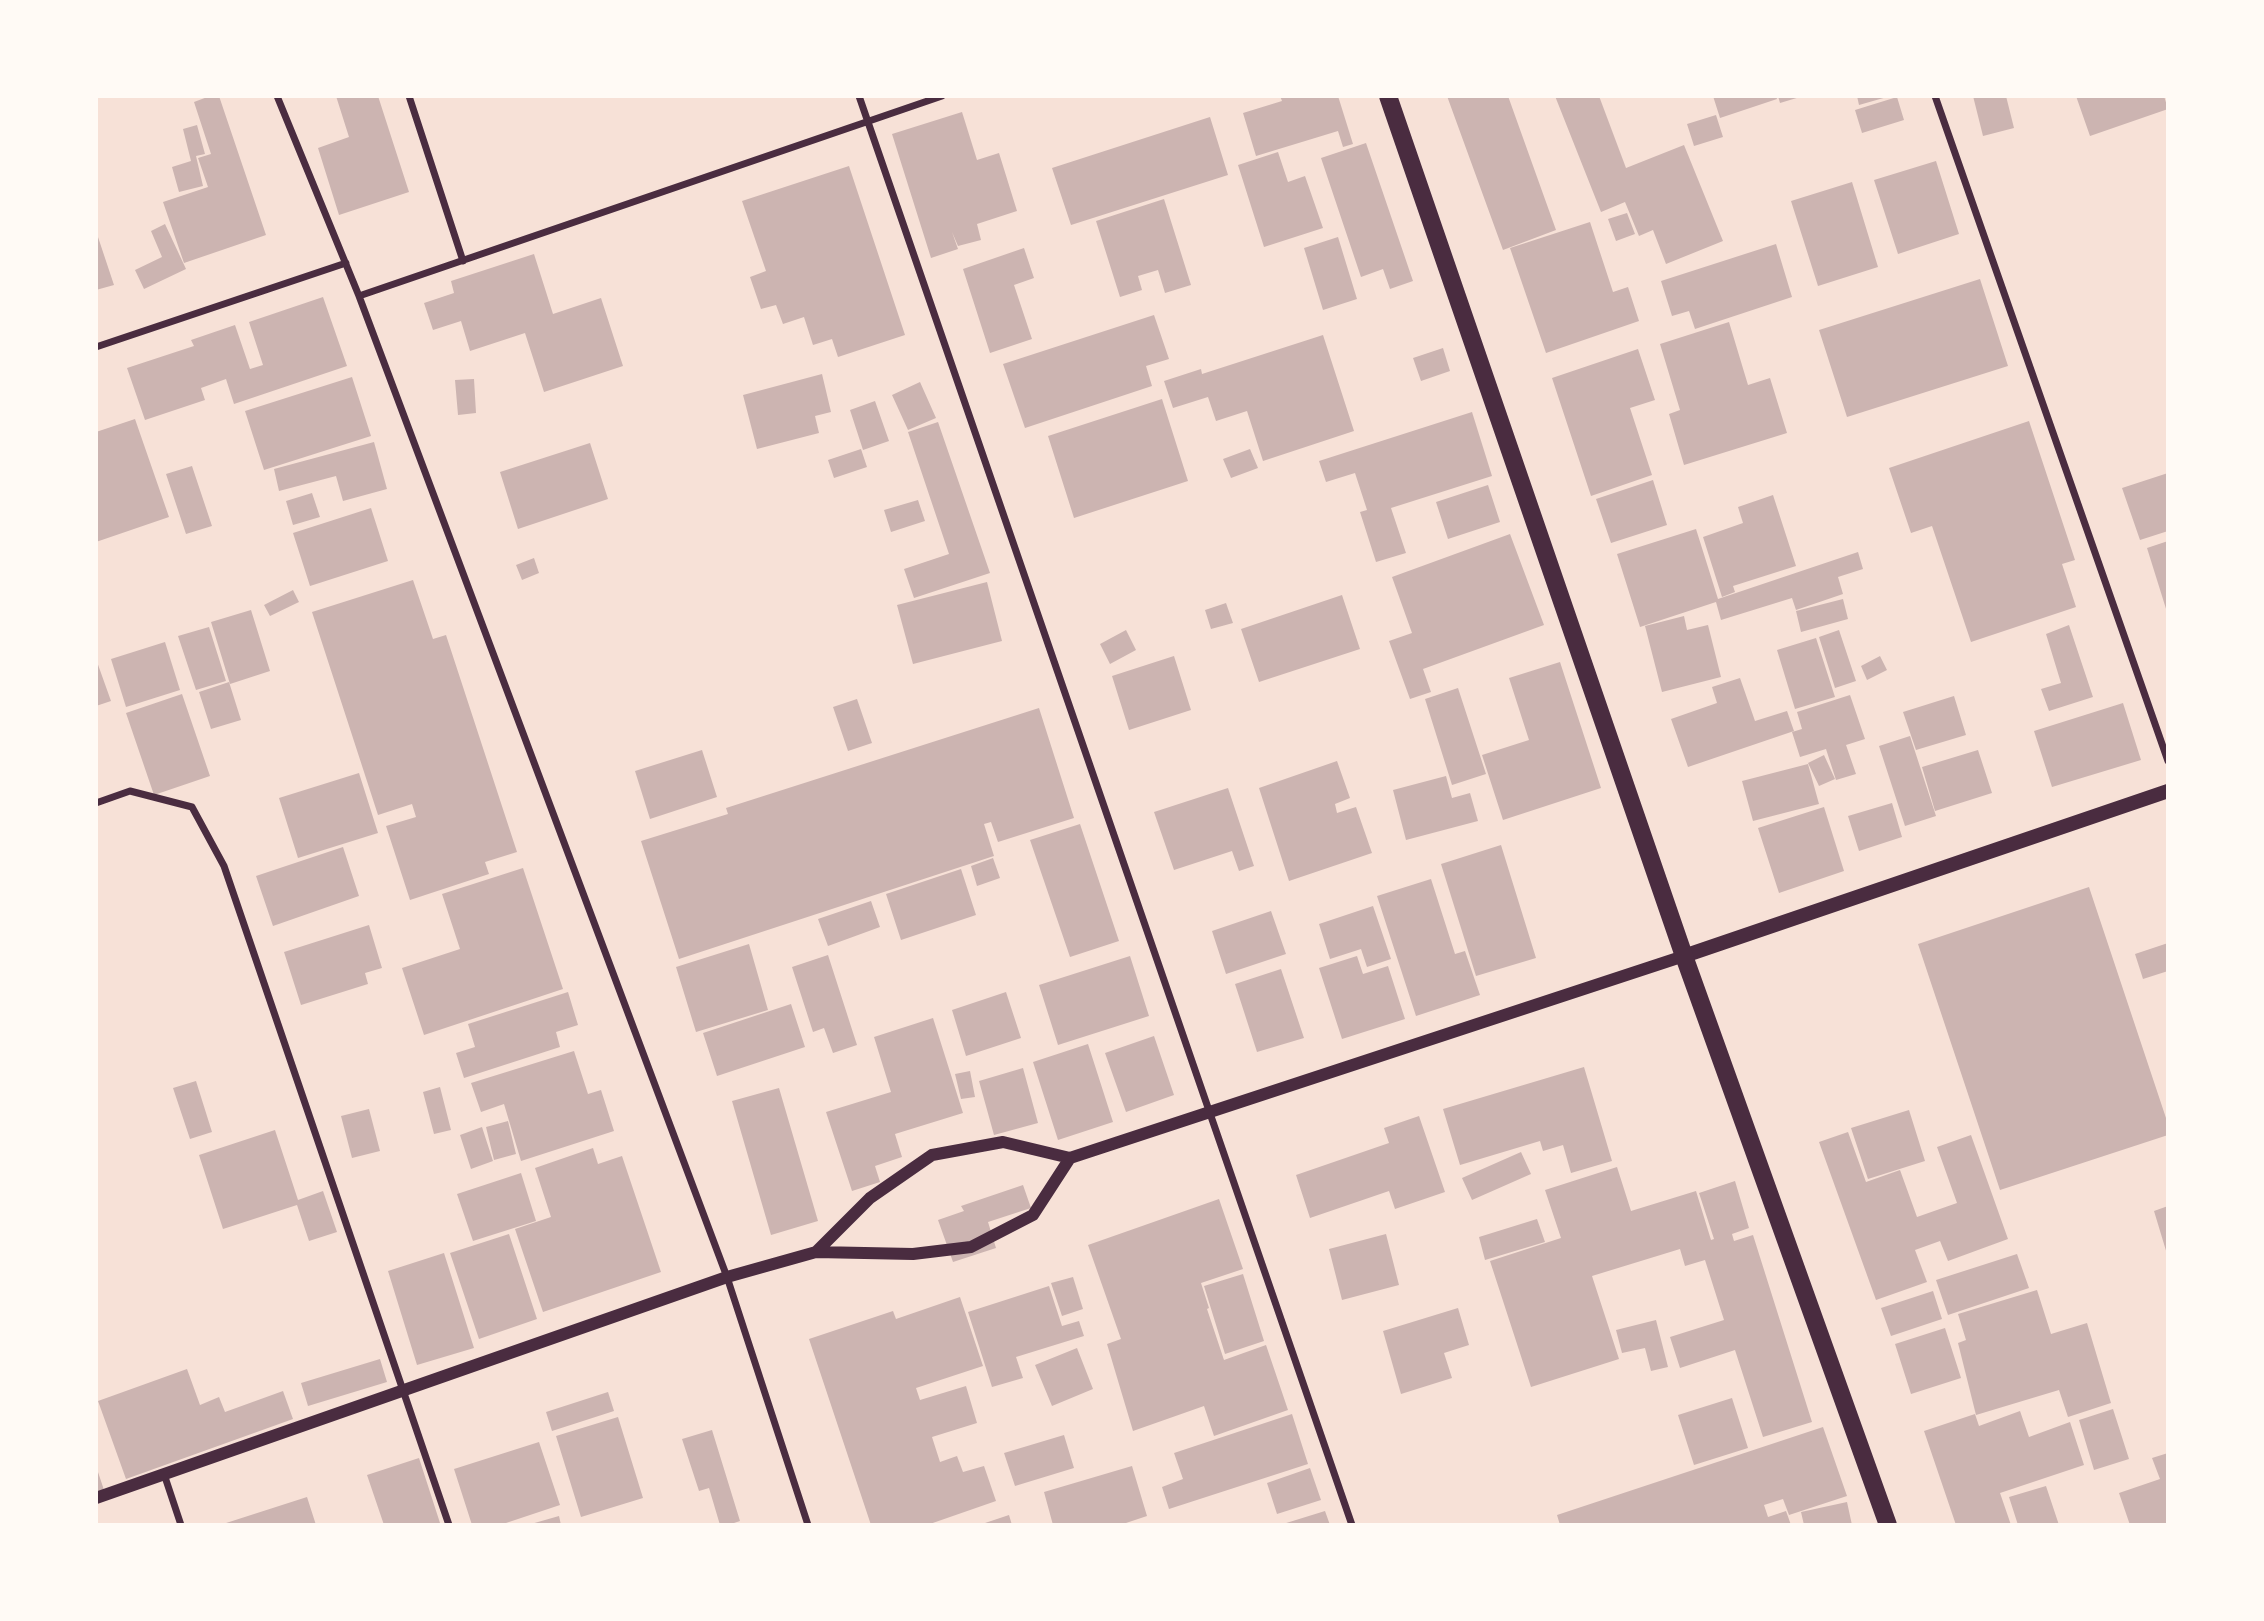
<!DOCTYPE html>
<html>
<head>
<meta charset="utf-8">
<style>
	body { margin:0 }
	#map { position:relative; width:2264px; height:1621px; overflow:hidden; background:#f7e1d7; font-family:"Archivo Narrow",sans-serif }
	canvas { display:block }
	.frame { position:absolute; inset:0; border:98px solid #fffaf5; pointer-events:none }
</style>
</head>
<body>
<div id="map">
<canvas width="2264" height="1621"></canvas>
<div class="frame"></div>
</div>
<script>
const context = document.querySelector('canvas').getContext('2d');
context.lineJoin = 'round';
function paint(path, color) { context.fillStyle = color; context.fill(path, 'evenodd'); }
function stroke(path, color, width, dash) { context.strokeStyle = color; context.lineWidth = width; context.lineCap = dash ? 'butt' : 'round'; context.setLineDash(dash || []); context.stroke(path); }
paint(new Path2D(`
	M210,96h9l47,139 -82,28 -21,-61 45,-15 -10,-29 13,-4 -17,-52z
	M336,96h42l31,96 -70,23 -21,-67 31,-11z
	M1280,96h58l15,48 -10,3 -5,-16 -82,25 -13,-43 39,-12z
	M1447,96h61l48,134 -53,20z
	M1555,96h44l27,72 58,-23 39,96 -57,23 -13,-34 -14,6 -14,-34 -24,10z
	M1713,96h63l1,3 -57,19z
	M1778,96h22v1l-20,6z
	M1857,96h30v1l-28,8z
	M1973,96h33l8,32 -31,8z
	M2076,96h88l4,13 -78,27z
	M1897,97l7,23 -42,13 -7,-23z
	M962,112l15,48 22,-7 18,58 -40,13 4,16 -23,6 -6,-14 6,17 -27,9 -39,-124z
	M1716,115l7,22 -29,9 -7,-22z
	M1210,117l18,58 -157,50 -19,-57z
	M197,125l8,29 -9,2 7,30 -24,6 -7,-25 19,-6 -8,-32z
	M1366,143l47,138 -23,8 -7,-20 -22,8 -40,-119z
	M1278,152l10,30 17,-6 18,52 -59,19 -26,-82z
	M1936,161l23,73 -61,20 -24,-74z
	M849,166l56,169 -67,22 -6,-18 -19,6 -9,-28 -21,7 -7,-19 -15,4 -11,-32 16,-6 -24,-70z
	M1852,182l26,85 -60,19 -27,-85z
	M1164,199l27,86 -26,8 -7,-23 -20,6 4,14 -22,7 -24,-76z
	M1627,213l8,21 -19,7 -8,-22z
	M1590,222l23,70 15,-5 11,34 -93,32 -36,-105z
	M165,224l21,45 -42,20 -9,-19 27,-13 -11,-26z
	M96,231l18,54 -18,5z
	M1338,237l19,62 -34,11 -19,-62z
	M1776,244l16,53 -97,32 -6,-18 -17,5 -11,-35z
	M1024,248l10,30 -20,7 18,54 -42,14 -27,-84z
	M534,254l19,60 48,-16 22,68 -79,26 -19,-59 -55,18 -9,-30 -28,9 -9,-27 30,-10 -3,-12z
	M1980,279l28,87 -161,51 -28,-87z
	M323,297l24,69 -113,38 -8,-25 -25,9 4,12 -60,20 -18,-52 67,-22 -3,-6 44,-15 15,44 13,-4 -14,-43z
	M1154,315l15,44 -23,7 6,20 -127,42 -22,-64z
	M1729,322l19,63 22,-7 17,55 -103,32 -15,-51 11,-4 -20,-66z
	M1323,335l31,96 -91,30 -16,-50 -31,10 -8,-24 -35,11 -9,-27 37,-12 1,5z
	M1443,348l7,23 -29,10 -8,-23z
	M1638,349l17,51 -25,8 22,67 -61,21 -39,-118z
	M822,374l9,38 -16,4 4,17 -62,16 -14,-54z
	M352,377l19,59 -107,34 -19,-59z
	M474,379l2,34 -18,2 -3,-35z
	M920,382l16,36 -28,12 -16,-35z
	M1162,399l26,82 -114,37 -26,-82z
	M875,401l14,40 -26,9 -13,-40z
	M1472,412l20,64 -101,32 15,45 -30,9 -16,-50 7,-2 -12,-37 -29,9 -7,-21z
	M135,419l34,98 -73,25v-110z
	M2029,421l46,139 -13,4 14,43 -105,35 -39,-116 -21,7 -22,-65z
	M938,422l52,151 -76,25 -10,-29 45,-15 -41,-122z
	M374,442l13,47 -44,12 -7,-25 -57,15 -5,-22z
	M590,443l18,56 -90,30 -18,-57z
	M861,449l6,18 -33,11 -6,-18z
	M1250,449l8,19 -27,10 -8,-19z
	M192,466l20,60 -26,8 -20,-60z
	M2168,473v58l-28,9 -18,-52z
	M1653,480l14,45 -56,18 -15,-44z
	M1488,485l12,37 -52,17 -12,-37z
	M312,493l8,24 -27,8 -7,-24z
	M1773,495l23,71 -63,20 2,6 -13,5 -19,-60 40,-14 -5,-16z
	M918,500l7,21 -34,11 -7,-22z
	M371,508l17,53 -78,25 -17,-53z
	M1696,529l22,70 140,-47 5,17 -25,8 5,17 -47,16 -4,-12 -71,22 -5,-18 -76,25 -23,-73z
	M1510,534l34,91 -121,44 8,23 -21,7 -21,-58 23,-8 -20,-56z
	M2168,541v71h-1l-20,-64z
	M534,558l5,15 -17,7 -6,-15z
	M413,580l20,59 13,-4 71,217 -32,10 4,12 -79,26 -24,-74 30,-9 -4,-13 -34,11 -66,-203z
	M987,582l15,59 -89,23 -16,-59z
	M293,590l6,12 -29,14 -6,-11z
	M1342,595l18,54 -101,33 -18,-53z
	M1843,599l5,20 -47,13 -5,-21z
	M1226,603l7,20 -22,6 -6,-19z
	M251,610l19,61 -40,13 -19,-62z
	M1684,616l3,14 21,-5 13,52 -59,15 -17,-66z
	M2069,625l24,72 -44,14 -8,-22 20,-6 -15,-49z
	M209,627l17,54 -30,9 -18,-54z
	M1126,630l10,20 -26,14 -10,-20z
	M1839,630l17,51 -21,7 -16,-51z
	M1816,638l19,59 -40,12 -18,-59z
	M165,642l15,48 -54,17 -15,-48z
	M1174,656l17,54 -62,20 -17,-54z
	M1880,656l7,14 -20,10 -6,-14z
	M96,659l15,42 -15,5z
	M1560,662l41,126 -98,32 -21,-65 47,-15 -20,-62z
	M1740,678l15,43 32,-10 7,20 -106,36 -17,-48 46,-16 -5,-16z
	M229,682l12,38 -30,9 -12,-37z
	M1458,688l28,86 -34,11 -27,-86z
	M182,694l28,82 -56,19 -28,-82z
	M1850,695l15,44 -19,6 10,29 -20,6 -10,-31 -26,8 -8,-25 10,-3 -5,-17z
	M1954,696l12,39 -50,15 -13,-38z
	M857,699l15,44 -24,8 -15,-44z
	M2123,703l18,57 -89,27 -18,-56z
	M1039,708l35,110 -76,24 -7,-20 -7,2 10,32 -315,103 -38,-118 87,-27 -2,-6z
	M1910,736l26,80 -31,10 -26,-80z
	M702,750l15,47 -67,22 -15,-48z
	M1978,750l14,43 -57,18 -13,-44z
	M1824,755l11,24 -16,7 -11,-23z
	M1337,761l13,37 -15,6 2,9 19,-6 16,46 -83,28 -30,-93z
	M1808,764l11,40 -66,17 -11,-40z
	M359,773l19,60 -80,25 -19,-60z
	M1446,776l6,22 18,-5 8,28 -72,19 -13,-50z
	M1228,788l26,78 -15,5 -7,-20 -58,19 -20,-58z
	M1892,803l10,34 -43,14 -11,-35z
	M1824,807l20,64 -65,22 -21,-65z
	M1080,824l39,117 -49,16 -40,-117z
	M1501,845l35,113 -60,18 -35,-112z
	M343,847l16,49 -86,30 -17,-50z
	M993,858l7,20 -23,8 -6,-20z
	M523,868l40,121 -139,46 -22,-67 58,-19 -18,-55z
	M961,869l15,46 -75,25 -15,-46z
	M1431,879l24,75 10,-3 15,44 -64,21 -39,-120z
	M2089,887l79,237v11l-168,55 -82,-246z
	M871,901l9,26 -52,19 -10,-27z
	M1373,906l18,53 -24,8 -6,-18 -31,10 -11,-35z
	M1271,911l15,43 -60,20 -14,-43z
	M369,925l13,43 -17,5 3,11 -67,21 -17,-53z
	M2168,943v28l-25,8 -8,-25z
	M749,944l19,66 -72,22 -20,-65z
	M828,955l29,90 -24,8 -9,-25 -11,4 -21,-65z
	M1130,956l19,60 -91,29 -19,-60z
	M1357,956l6,18 25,-8 17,53 -63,20 -23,-71z
	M1281,969l23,69 -47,14 -22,-68z
	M568,992l10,33 -22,7 4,15 -96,31 -8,-25 19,-6 -7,-23z
	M1006,992l15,46 -55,18 -14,-46z
	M791,1004l14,43 -88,29 -14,-43z
	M933,1018l30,95 -68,21 7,23 -27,9 5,16 -28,9 -26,-79 65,-20 -17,-55z
	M1154,1036l20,59 -48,17 -21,-59z
	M1088,1044l25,78 -55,18 -25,-78z
	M574,1051l14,43 13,-4 13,41 -93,30 -17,-57 -23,8 -10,-29z
	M1584,1067l28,94 -41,12 -8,-28 -20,6 -3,-10 -80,24 -17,-56z
	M1023,1068l15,55 -44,12 -15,-54z
	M970,1071l5,26 -14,2 -6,-25z
	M196,1081l16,51 -22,7 -17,-51z
	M440,1087l11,43 -17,4 -11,-42z
	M779,1088l39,133 -47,14 -39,-134z
	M369,1109l11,42 -28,7 -11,-42z
	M1909,1110l16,51 -57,18 -17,-51z
	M1419,1116l26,76 -50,17 -6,-18 -79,27 -14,-43 93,-32 -5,-15z
	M508,1121l8,33 -22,6 -8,-33z
	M482,1127l11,34 -22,8 -11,-34z
	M275,1130l23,70 25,-9 14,41 -28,9 -12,-36 -74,24 -24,-74z
	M1848,1132l18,50 34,-12 17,47 40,-14 -20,-56 34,-12 37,104 -60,22 -8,-20 -25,9 12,32 -51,18 -57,-158z
	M593,1148l5,16 24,-8 39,116 -118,40 -28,-83 36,-12 -16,-49z
	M1521,1152l10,22 -59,26 -10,-22z
	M1617,1167l14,44 65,-20 15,49 3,-1 -15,-46 36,-12 14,47 -17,6 2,7 19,-6 59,187 -49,15 -28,-87 -55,18 -10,-31 54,-17 -19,-60 -20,6 -5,-17 -88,27 27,83 -88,28 -41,-126 71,-23 -16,-48z
	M521,1173l15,48 -63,20 -16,-47z
	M1023,1185l8,23 -43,14 8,26 -43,14 -15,-42 26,-9 -3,-5z
	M1219,1199l24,70 -42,14 8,25 -2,1 17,51 42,-15 22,65 -74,26 -10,-30 -71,25 -26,-87 14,-5 -33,-94z
	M2168,1206v48h-1l-13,-43z
	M1537,1219l8,23 -60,18 -6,-23z
	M509,1234l28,85 -58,20 -29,-86z
	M1386,1234l13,51 -57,15 -13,-51z
	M444,1253l30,95 -57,17 -29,-94z
	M2017,1254l12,34 -81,27 -12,-35z
	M1243,1274l21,67 -39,13 -21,-68z
	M1073,1277l10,32 -21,7 -11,-33z
	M1049,1286l13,40 17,-5 5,15 -68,21 7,21 -31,9 -24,-75z
	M2037,1290l14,44 36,-11 24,80 -43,14 -9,-27 -83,25 -18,-72 8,-3 -8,-26z
	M1933,1291l9,28 -51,17 -10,-28z
	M960,1297l23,69 -67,22 4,12 46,-14 11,37 -45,14 8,25 17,-6 6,16 21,-6 12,35 -69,24h-56l-62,-186 84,-28 3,8z
	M1458,1308l11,37 -25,8 8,25 -51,16 -18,-63z
	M1656,1320l12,47 -17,4 -6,-23 -23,5 -6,-23z
	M1945,1328l16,50 -50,16 -16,-50z
	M1077,1348l16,41 -41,17 -17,-41z
	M380,1359l7,23 -79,24 -7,-23z
	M187,1369l13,36 19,-8 6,15 58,-21 10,28 -167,60 -28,-78z
	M608,1392l6,19 -62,20 -6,-19z
	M1732,1398l16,50 -54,17 -16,-50z
	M2113,1409l16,50 -35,11 -15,-50z
	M2020,1411l9,26 41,-15 14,43 -84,28 11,32h-55l-32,-94 51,-17 4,12z
	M1292,1414l16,50 -139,45 -7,-22 21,-8 -9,-26z
	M618,1417l25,81 -62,19 -25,-81z
	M1823,1427l24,69 -58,19 -6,-16 -19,6 4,12 18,-6 5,14h-231l-3,-10z
	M712,1430l28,91 -12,4h-8l-11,-37 -10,3 -17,-52z
	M1064,1435l10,33 -59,18 -11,-33z
	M539,1442l21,63 -60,20h-28l-18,-56z
	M2168,1453v72h-38l-11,-32 41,-14 -8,-21z
	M419,1458l21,65 -56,2 -17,-50z
	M96,1466l8,24 -8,3z
	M1132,1466l15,50 -27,9h-67l-9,-33z
	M1310,1468l11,32 -44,14 -10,-31z
	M2046,1486l13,39h-41l-9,-28z
	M307,1497l9,28h-93v-1z
	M1847,1502l5,23h-48l-3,-13z
	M1325,1511l5,14h-47v-1z
	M1009,1515l3,10h-30v-1z
	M559,1516l2,9h-30v-1z`), '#ccb4b1');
stroke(new Path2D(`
	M277,96l82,200
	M409,96l54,165
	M859,96l493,1429
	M1935,96l233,665
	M96,347l250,-84
	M96,803l34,-12 62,16 32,59 225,659
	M164,1474l17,51
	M808,1525l-81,-248 -368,-981 583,-200`), '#4a2c40', 7);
stroke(new Path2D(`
	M816,1252l54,-54 62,-43 71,-13 67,16 614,-202
	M96,1498l631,-221 89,-25 97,2 58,-7 62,-32 37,-57`), '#4a2c40', 12);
stroke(new Path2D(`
	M1684,956l484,-165`), '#4a2c40', 14);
stroke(new Path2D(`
	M1388,96l296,860 204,569`), '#4a2c40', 18);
</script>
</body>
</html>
